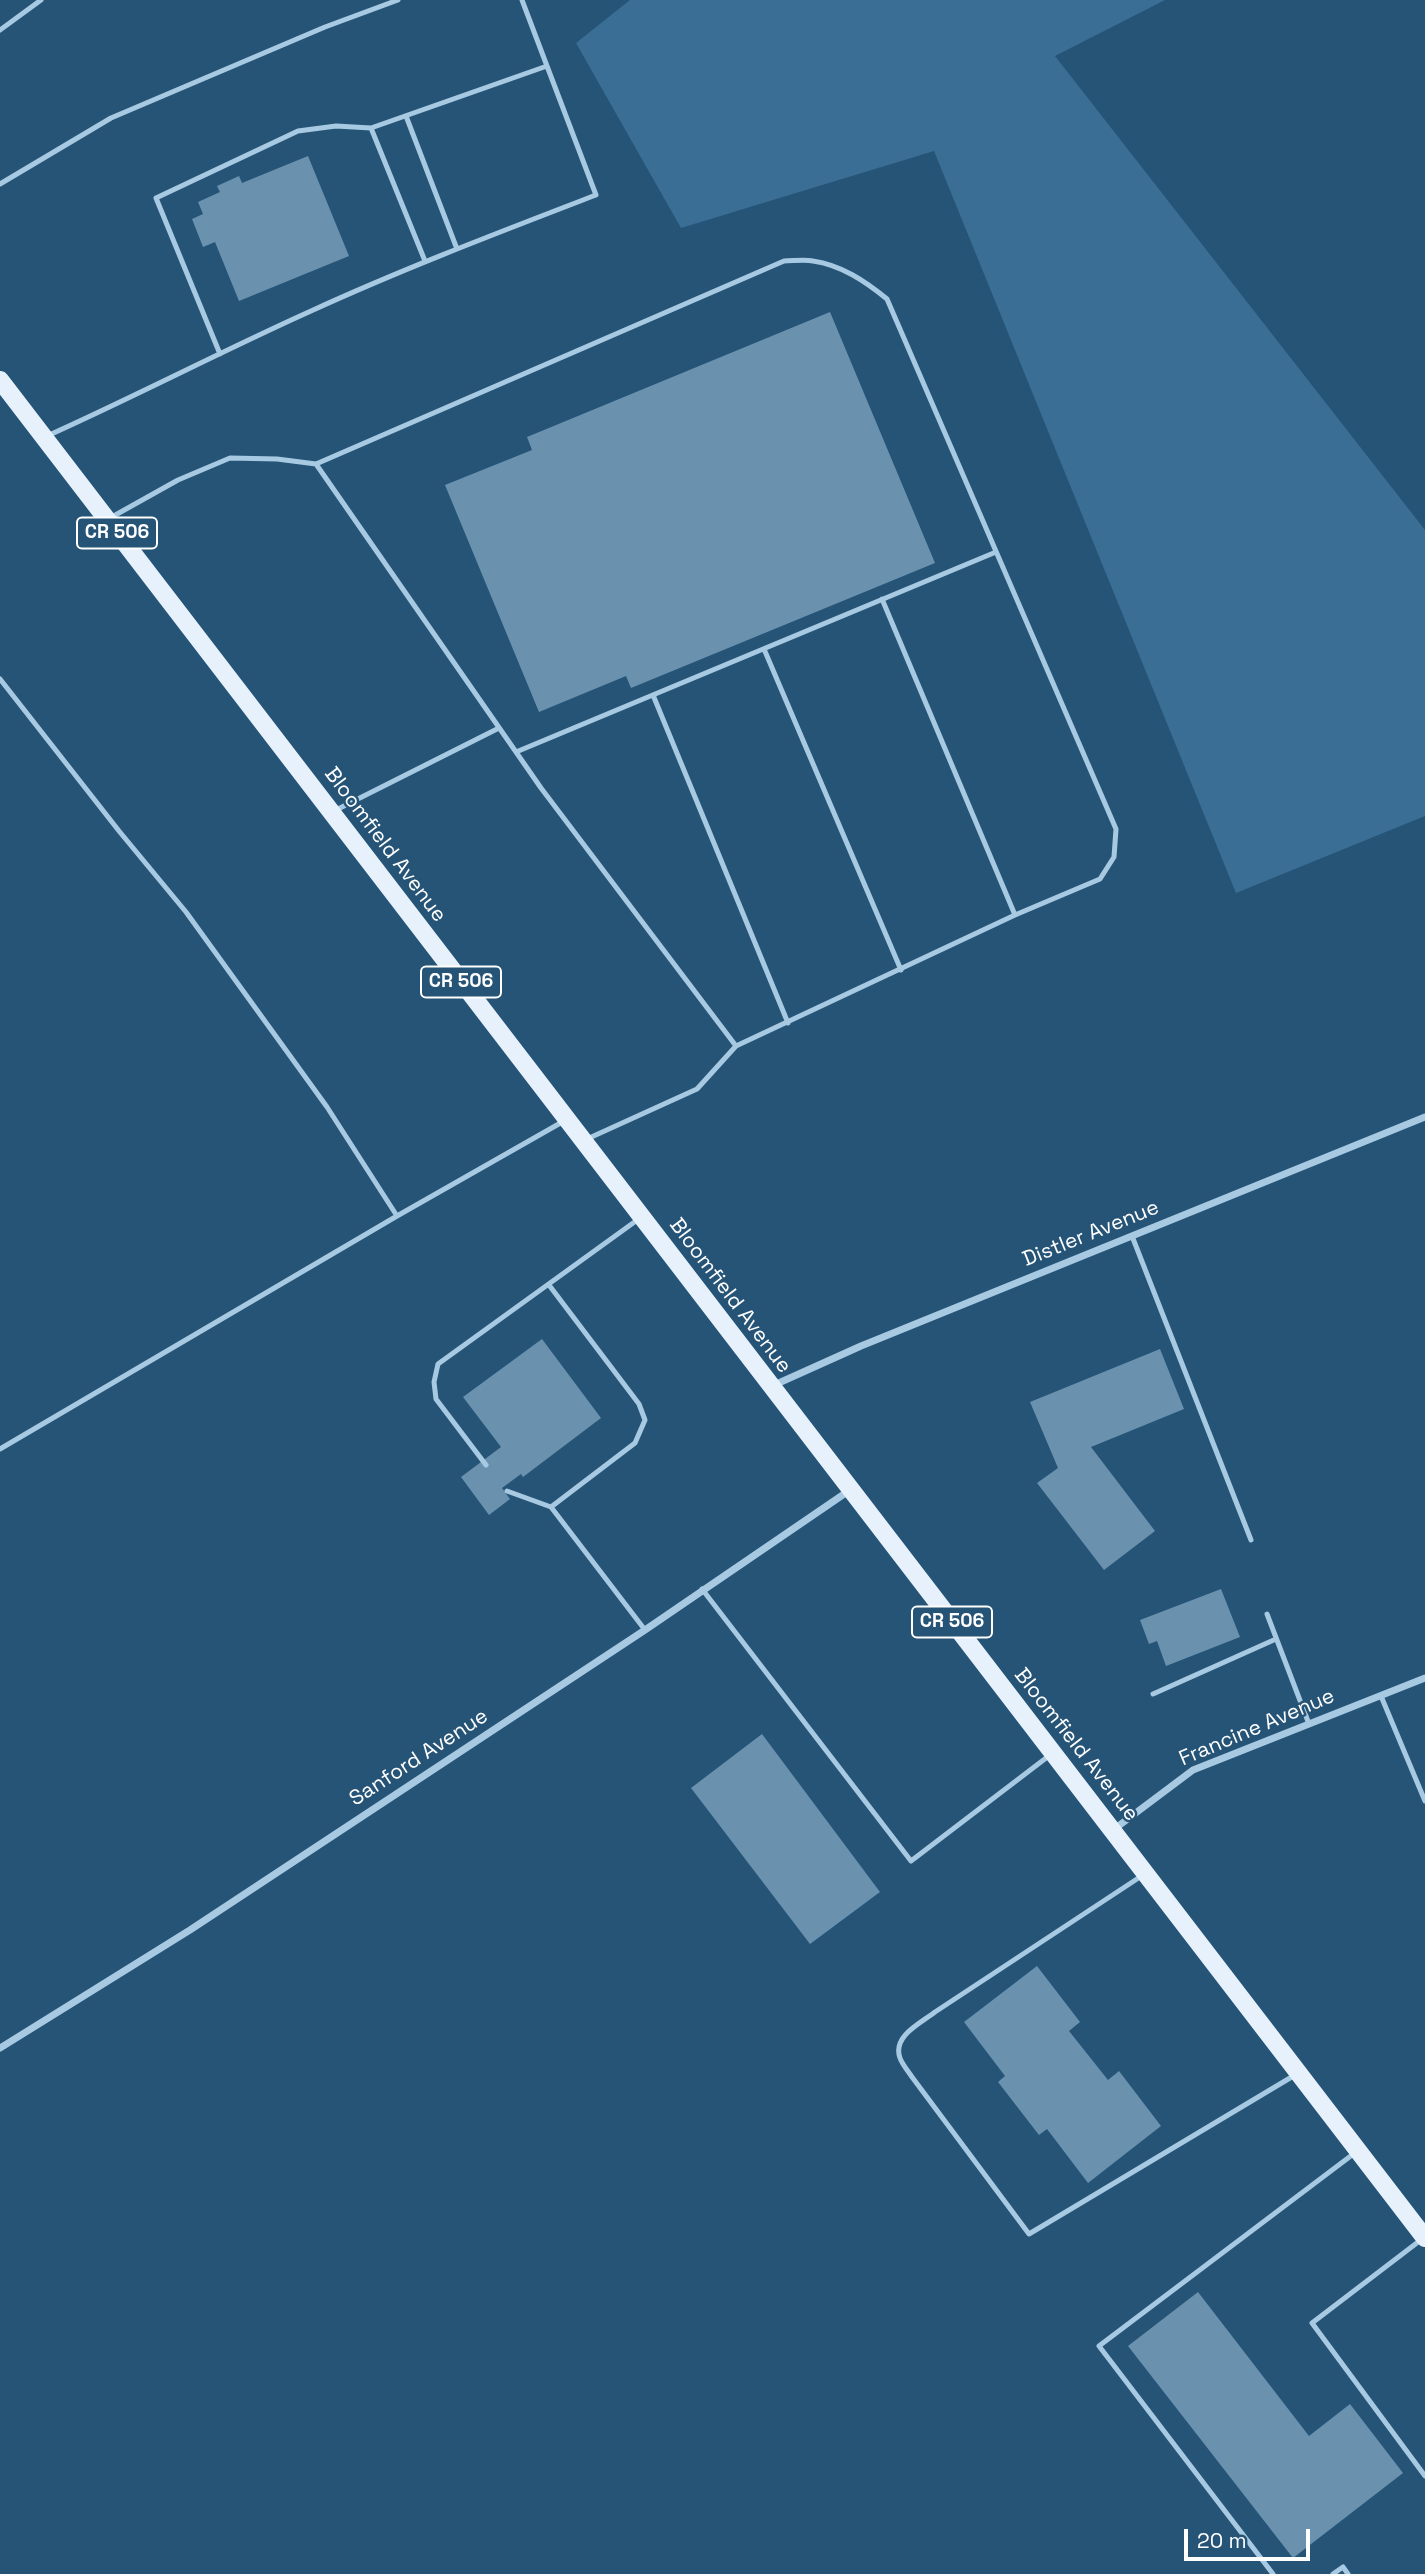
<!DOCTYPE html>
<html>
<head>
<meta charset="utf-8">
<style>
	body { margin:0 }
	#map { position:relative; width:1425px; height:2574px; overflow:hidden; background:#265477; font-family:"Space Grotesk",sans-serif }
	canvas { display:block }
	.scale { position:absolute; left:1184px; top:2529px; width:126px; height:32px; box-sizing:border-box; border:4px solid #fff; border-top:0; padding-left:9px; font-size:21px; line-height:24px; white-space:nowrap; color:#fff; -webkit-text-stroke:5px #265477; paint-order:stroke }
</style>
</head>
<body>
<div id="map">
<canvas width="1425" height="2574"></canvas>
<div class="scale">20 m</div>
</div>
<script>
const context = document.querySelector('canvas').getContext('2d');
context.lineJoin = 'round';
function paint(path, color) { context.fillStyle = color; context.fill(path, 'evenodd'); }
function stroke(path, color, width, dash) { context.strokeStyle = color; context.lineWidth = width; context.lineCap = dash ? 'butt' : 'round'; context.setLineDash(dash || []); context.stroke(path); }
function drawText(font, color, halo, rows, align = 'center') {
  context.font = font + ' "Space Grotesk",sans-serif'; context.lineWidth = 5; context.setLineDash([]); context.textBaseline = 'middle'; context.strokeStyle = halo; context.fillStyle = color; for (const [text, x, y, turn = 0] of rows) {
    context.save(); context.translate(x, y); context.rotate((+turn || 0) * Math.PI / 180); context.textAlign = isNaN(turn) ? turn : align; if (halo) context.strokeText(text, 0, 0); context.fillText(text, 0, 0); context.restore();
  }
}
paint(new Path2D(`
	M630,0h535l-110,56 370,474v286l-189,77 -302,-742 -253,77 -105,-185z`), '#3a6e94');
paint(new Path2D(`
	M308,156l41,100 -110,45 -24,-59 -12,5 -11,-28 11,-5 -5,-12 22,-10 -3,-6 22,-10 3,7z
	M830,312l105,251 -304,125 -5,-12 -87,36 -94,-227 87,-35 -5,-13z
	M542,1339l59,79 -78,59 -2,-3 -19,14 8,11 -21,16 -28,-38 40,-30 -38,-50z
	M1160,1349l24,60 -93,38 64,84 -51,39 -67,-87 21,-15 -28,-66z
	M1221,1589l19,48 -74,29 -9,-25 -8,3 -9,-24z
	M762,1734l118,158 -70,52 -119,-156z
	M1037,1966l43,56 -11,9 39,49 11,-9 42,55 -73,57 -41,-54 -8,6 -41,-53 7,-6 -41,-54z
	M1198,2292l111,144 41,-32 53,69 -110,85 -165,-212z`), '#6a92af');
stroke(new Path2D(`
	M522,0l25,66
	M0,30l41,-30
	M406,116l51,133
	M371,128l54,133
	M0,184l111,-66 214,-91 73,-27
	M47,436c89,-40 175,-85 264,-125 94,-43 189,-79 285,-116l-49,-129 -176,62 -35,-2 -38,5 -142,67 64,156
	M110,518l68,-38 52,-22 47,1 39,5 468,-203c9,0 20,-2 29,0 28,4 52,20 74,38l229,530 -2,28 -14,22 -85,36 -279,131 -195,-258 -225,-324
	M882,599l133,316
	M764,649l137,321
	M0,679l119,152 67,81 141,195 70,109
	M653,695l135,328
	M516,752l480,-200
	M334,811l165,-83
	M587,1139l110,-50 39,-43
	M1132,1236l119,304
	M549,1285l90,119 6,16 -10,23 -84,64
	M0,1449l397,-233 167,-95
	M486,1465l-50,-66 -2,-17 4,-18 202,-146
	M507,1491l44,16 94,123
	M702,1589l209,272 139,-106
	M1267,1614l42,110
	M1153,1694l123,-55
	M1381,1696l44,105
	M1143,1875l-208,137c-14,11 -43,24 -35,46 2,6 8,13 12,19l117,157 266,-159
	M1422,2239l-110,84 113,153
	M1273,2574l-174,-228 257,-194
	M1333,2574l10,-7 5,7`), '#a7cae2', 5);
stroke(new Path2D(`
	M772,1386l89,-40 564,-229
	M1113,1830l80,-60 232,-92
	M0,2048l190,-118 455,-300 205,-140`), '#a7cae2', 7);
stroke(new Path2D(`
	M0,380l1425,1858`), '#e6f1fc', 18);
for (const [x, y, w] of [
	[117,533,80],
	[461,982,80],
	[952,1622,80]
]) { const box = new Path2D(); box.roundRect(x - w / 2, y - 15.5, w, 31, 5); context.fillStyle = '#265477'; context.fill(box); stroke(box, '#fff', 2); }
drawText('bold 19px', '#fff', null, [
	["CR 506",117,533],
	["CR 506",461,982],
	["CR 506",952,1622]
]);
drawText('21px', '#fff', '#265477', [
	["Bloomfield Avenue",385,845,53],
	["Distler Avenue",1091,1234,-22],
	["Bloomfield Avenue",730,1296,53],
	["Francine Avenue",1257,1728,-23],
	["Bloomfield Avenue",1076,1745,52],
	["Sanford Avenue",419,1758,-33]
]);
</script>
</body>
</html>
